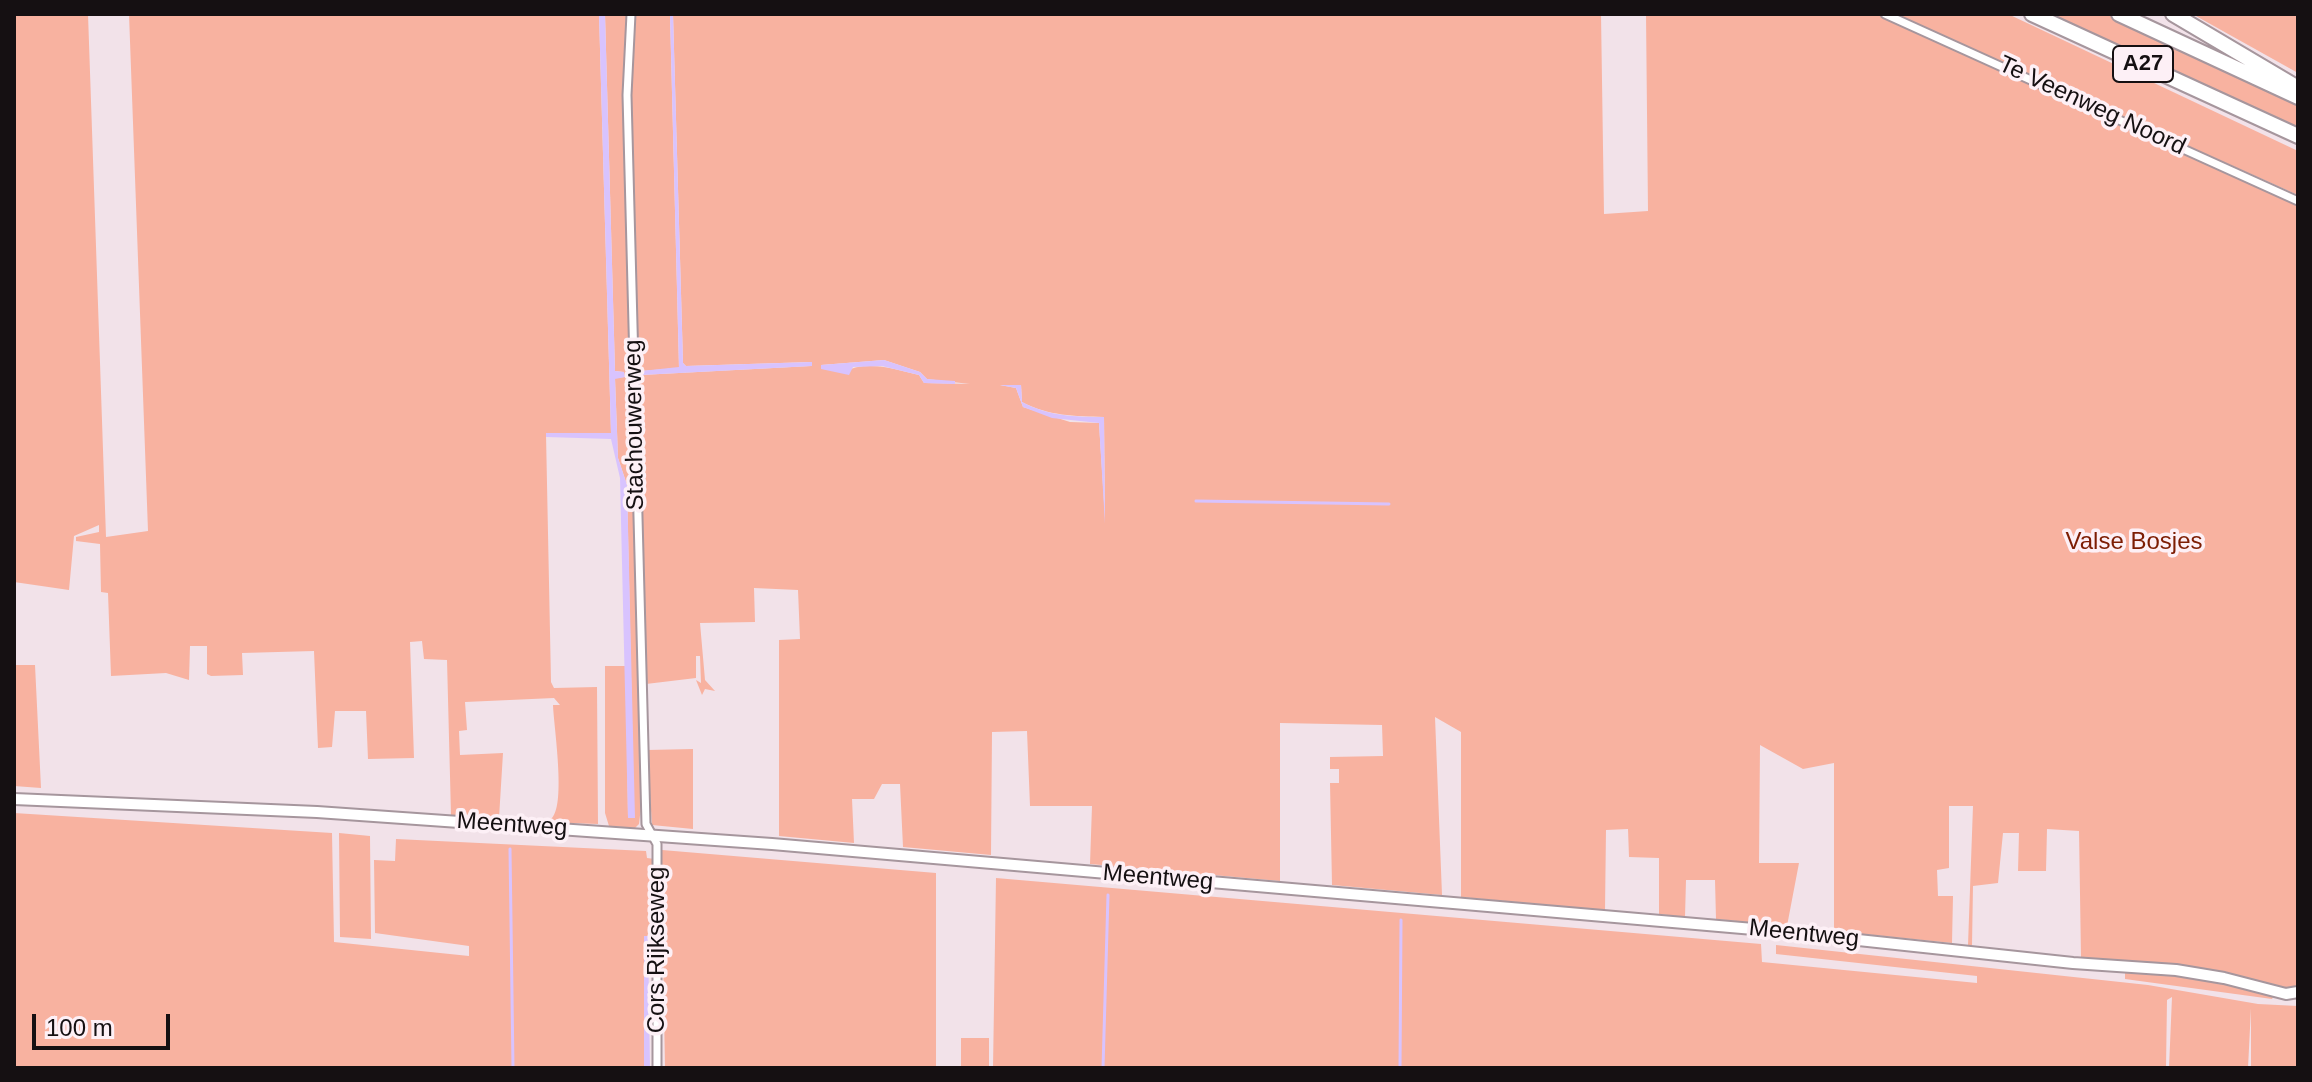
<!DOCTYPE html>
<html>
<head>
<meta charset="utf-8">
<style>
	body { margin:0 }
	#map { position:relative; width:2312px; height:1082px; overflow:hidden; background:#f2e2e9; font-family:Helvetica,sans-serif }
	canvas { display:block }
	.frame { position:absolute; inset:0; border:16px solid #151012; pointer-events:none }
	.scale { position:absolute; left:32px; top:1014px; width:138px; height:36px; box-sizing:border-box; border:4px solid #151012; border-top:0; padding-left:10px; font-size:24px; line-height:28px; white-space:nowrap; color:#151012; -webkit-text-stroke:6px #fdf0f6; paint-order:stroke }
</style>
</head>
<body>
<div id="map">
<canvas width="2312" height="1082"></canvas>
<div class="frame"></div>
<div class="scale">100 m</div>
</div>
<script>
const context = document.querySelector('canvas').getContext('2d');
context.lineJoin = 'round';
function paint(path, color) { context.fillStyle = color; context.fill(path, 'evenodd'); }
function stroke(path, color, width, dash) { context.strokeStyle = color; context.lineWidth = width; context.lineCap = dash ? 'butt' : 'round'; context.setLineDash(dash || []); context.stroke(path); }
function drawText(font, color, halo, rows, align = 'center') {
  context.font = font + ' Helvetica,sans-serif'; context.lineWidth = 7; context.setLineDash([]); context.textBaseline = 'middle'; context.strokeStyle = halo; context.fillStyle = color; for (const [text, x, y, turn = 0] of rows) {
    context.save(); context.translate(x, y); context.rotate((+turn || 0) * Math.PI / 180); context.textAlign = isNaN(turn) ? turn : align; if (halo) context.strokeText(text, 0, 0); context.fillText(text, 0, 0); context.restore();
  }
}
paint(new Path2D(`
	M14,14h74l18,523 42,-6 -19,-517h470l12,419 -65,1 5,248 3,6 43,-1 1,137 -84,-3 38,-3c14,-15 2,-90 1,-113h7l-6,-7 -89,4 2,28 -8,1 1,24 43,-2 -4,65 -48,-3 -4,-155 -23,-1 -2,-18 -12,1 4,116 -46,1 -2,-48h-31l-3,36 -14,1 -4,-97 -72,2 1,22 -32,1 -4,-2v-28h-17l-1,34 -23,-7 -55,3 -3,-83 -7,-1 -1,-48 -24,-3v-4l23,-5v-7l-25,11 -5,54 -55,-8z
	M605,14h23l-4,46 17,747 -2,17 -4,4 -26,-2 -4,-13v-147h21l2,152h6l-7,-333 -9,-27 -3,-80 9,-1v-5l-9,-1z
	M636,14h34l9,354 -38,3v4l170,-9v-4l-125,4 -3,-3 -10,-349h928l3,200 44,-3 -2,-197h234l415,188 3,3v784l-21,1 -5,9 -147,-20v-17l-44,-5 -2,-126 -32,-2 -1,42h-28l1,-38h-16l-5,50 -25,3 -1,59h-4l5,-139h-24v62l-12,2 1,26h15l-1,47 -118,-12v-168l-31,6 -43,-24 -1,118h40l-12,63 -71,-7 -1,-39h-29l-1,37 -26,-3v-56l-30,-1 -1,-28 -22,1 -1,80 -144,-13v-165l-26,-15 7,178 -110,-10 -2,-102h9v-14h-9v-12l53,-1 -1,-31 -102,-2v158l-190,-17 2,-58h-62l-3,-75 -35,1 -1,123 -88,-8 -3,-63h-18l-8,15h-22l2,44 -75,-7v-196l21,-1 -2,-49 -44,-2 1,34 -55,1 5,57 10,11 -10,-2 -3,6 -6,-15 5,3 -1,-27h-4v22l-50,6 -15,-620zM884,360l36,12 7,7 43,5 -46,-1 -5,-8c-26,-6 -51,-15 -76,-3l-22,-7zM1000,385h21l1,17c26,14 53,14 82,15l1,101 -6,-95 -29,-1 -47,-15 -7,-19z
	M1891,14h117l19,9 271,128v44z
	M2041,14h65l192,89v28z
	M2193,14h105v59l-102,-57z
	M14,665h21l6,123 -27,-2z
	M693,749v80l-41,-4 -5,-75z
	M14,813l318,20 2,109 135,14v-10l-94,-13 -1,-73 21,1 1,-22 250,12 1,7 15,2v-10l274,23v195h-271l-2,-115h-15v-16h-4v131h-630z
	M339,833l31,3 1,103 -31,-2z
	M996,878l765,66 1,18 215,21v-7l-201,-22v-9l372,40 110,19 40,2v62h-47v-60l-3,60h-79l3,-71 -5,3 -1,68h-1173z
	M961,1038h28v30h-28z`), '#f8b2a0');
paint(new Path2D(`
	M599,14h6l10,357 9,1 1,5 -10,2 3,79 9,27 8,333h-7l-8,-340 -9,-39 -65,-2v-4h65z
	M670,14h3l10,349 3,3 126,-4v4l-171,9v-4l38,-4z
	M884,360l36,12 7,7 28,2v3l-31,-1 -5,-8 -37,-9 -29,1 -4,8 -28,-6v-4z
	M1000,385h21l1,17c26,14 53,15 82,15l1,107 -6,-101 -47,-5 -29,-11 -7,-19z
	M644,936h4l2,132h-6z`), '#d8c3fe');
stroke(new Path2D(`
	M1196,501l193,3
	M510,849l3,219
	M1103,1068l5,-173
	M1400,1068l1,-148`), '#d8c3fe', 3);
const street = new Path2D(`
	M631,14l-4,81 19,729 11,20v224
	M1885,14l413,187`);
const secondary = new Path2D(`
	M14,799l303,13 455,32 993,86 308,33 103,7 48,8 62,16 12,-2`);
const highway = new Path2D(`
	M2032,14l266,122
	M2119,14l179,83
	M2173,14l125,74`);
stroke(street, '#a6969d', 11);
stroke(secondary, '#a6969d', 14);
stroke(highway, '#a6969d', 18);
stroke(street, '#fff', 7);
stroke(secondary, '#fff', 10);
stroke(highway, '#fff', 14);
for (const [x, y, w] of [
	[2143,64,60]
]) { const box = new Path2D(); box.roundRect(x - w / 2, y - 18, w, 36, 6); context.fillStyle = '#fdf0f6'; context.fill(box); stroke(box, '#151012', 2); }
drawText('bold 22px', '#151012', null, [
	["A27",2143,64]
]);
drawText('24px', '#151012', '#fdf0f6', [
	["Te Veenweg Noord",2092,106,25],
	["Stachouwerweg",635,425,-91],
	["Meentweg",512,825,4],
	["Meentweg",1158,878,5],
	["Meentweg",1804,934,6],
	["Cors Rijkseweg",657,950,-90]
]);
drawText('24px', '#7d1d03', '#fdf0f6', [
	["Valse Bosjes",2134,542]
]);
</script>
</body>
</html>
